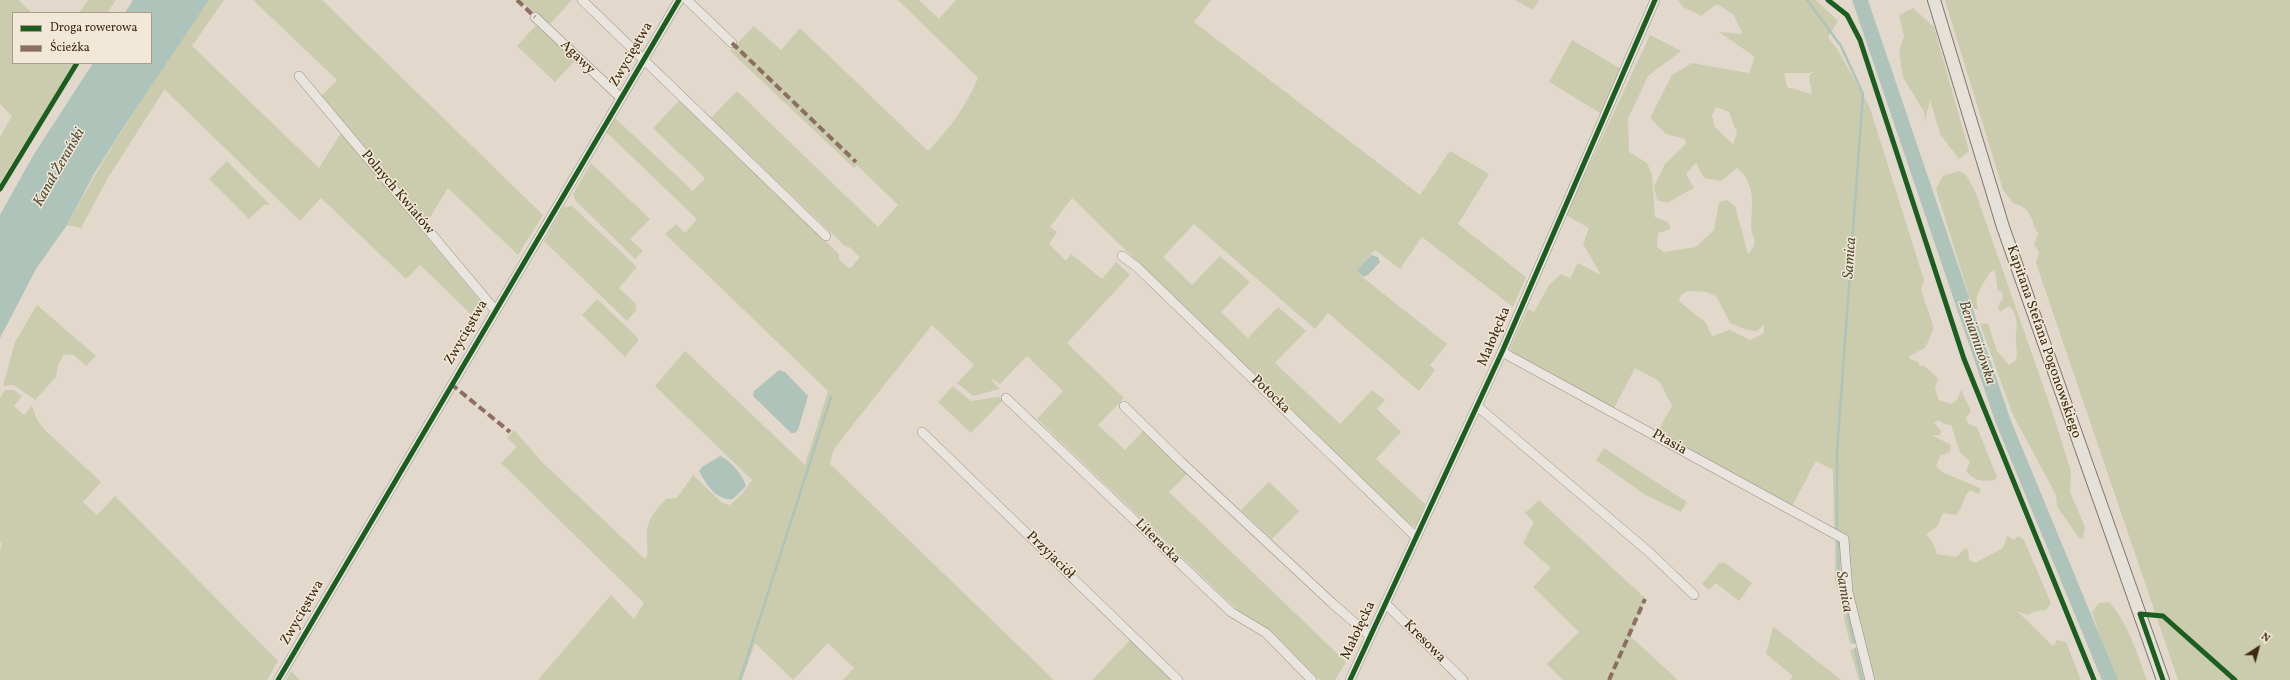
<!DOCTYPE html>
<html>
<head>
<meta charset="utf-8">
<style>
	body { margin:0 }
	#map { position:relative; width:2290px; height:680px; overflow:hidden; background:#e2d9cc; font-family:Vollkorn,serif }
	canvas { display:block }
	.legend { position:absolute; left:12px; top:12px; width:140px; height:52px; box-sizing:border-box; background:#f2e8d8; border:1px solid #aa9c88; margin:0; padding:5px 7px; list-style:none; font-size:12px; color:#3d2910 }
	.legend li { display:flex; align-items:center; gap:8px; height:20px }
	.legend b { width:20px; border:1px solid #aa9c88 }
	.north { position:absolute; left:2238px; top:628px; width:40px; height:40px; -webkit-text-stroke:3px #f2e8d8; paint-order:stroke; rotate:36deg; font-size:11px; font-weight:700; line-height:16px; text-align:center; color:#3d2910 }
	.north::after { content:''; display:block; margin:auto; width:14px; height:18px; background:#3d2910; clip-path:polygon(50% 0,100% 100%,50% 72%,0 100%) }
</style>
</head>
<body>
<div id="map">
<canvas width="2290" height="680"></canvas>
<ul class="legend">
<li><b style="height:5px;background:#1b5e20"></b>Droga rowerowa</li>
<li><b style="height:5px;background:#8d6e63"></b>Ścieżka</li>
</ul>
<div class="north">N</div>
</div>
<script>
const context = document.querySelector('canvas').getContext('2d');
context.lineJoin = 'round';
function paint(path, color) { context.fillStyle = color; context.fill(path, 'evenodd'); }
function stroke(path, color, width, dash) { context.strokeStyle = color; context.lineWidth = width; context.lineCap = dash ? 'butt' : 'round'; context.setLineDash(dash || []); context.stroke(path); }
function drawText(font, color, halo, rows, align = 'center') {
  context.font = font + ' Vollkorn,serif'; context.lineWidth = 3; context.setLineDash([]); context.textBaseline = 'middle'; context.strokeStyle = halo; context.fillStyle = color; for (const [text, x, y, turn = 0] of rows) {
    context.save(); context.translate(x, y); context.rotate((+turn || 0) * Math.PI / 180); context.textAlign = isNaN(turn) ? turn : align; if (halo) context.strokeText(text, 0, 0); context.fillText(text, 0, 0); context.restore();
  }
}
paint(new Path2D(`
	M0,0h18l14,13h-19v50h62l-75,119v-45l12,-21 -12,-12z
	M88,0h28l-9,13h-28z
	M209,0h15l-32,46 127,122 22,-35 144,174 -8,13 -57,-55 -14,14 -85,-81 -21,23 -135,-131 5,-9 -61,95 -28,52 -14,-3c42,-78 91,-152 142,-225z
	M253,0h69l221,215 -25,40 -70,-67 -22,36 -105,-128 16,-16z
	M520,0h52l-24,26z
	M898,0h21l20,19 17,-19h255l-17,22 226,173 30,-44 39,23 -31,50 68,53 -13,30 -91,-70 -22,32 -25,-19 -18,20 4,6 86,68 -17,21 5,5 -16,21 -91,-78 -13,16 -121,-105 -31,33 29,28 28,-29 30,26 -29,30 27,26 30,-31 28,24 -31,32 65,61 32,-34 13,10 -8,9 24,23 -25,27 49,45 -4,14 -6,9 -12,-7 -331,-322 -22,29 7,5 -8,12 17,17 5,-7 31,25 14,-17 14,13 -63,68 57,55 -26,27 27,25 18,-19 45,42 -19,19 177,170 -11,18h-15l-55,-53 -18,-8 -210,-200 26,-28 -36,-35 -27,28 -7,-5 -1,2 8,8 -27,7 -16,-13 17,-18 -42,-40 -81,102 -18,24 -3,13 224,216h-211l11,-12 -26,-25 -35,37 -38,-37 -13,37h-204l73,-85 23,24 10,-16 -143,-140 16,-16 -10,-9 7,-8 28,32 103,97c4,-7 2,-11 2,-19 -2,-18 7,-28 19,-41l11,-1 16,-23 28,27 9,3 12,-11 10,-14 -97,-94 30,-35 120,114 23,-74 -163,-157 11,-10 9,9 12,-14 -91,-87 9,-14 78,73 12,-13 -52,-50 26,-27 160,153v5l11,10 10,-12 -11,-10 -4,-1 -134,-128 26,-27 141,136 20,-22 -41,-40 -3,3 -124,-117 24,-25 27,24 19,-22 128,123c21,-22 38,-44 50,-73z
	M1515,0h24l-6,10z
	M1678,0h138l22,21 -10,16 10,13 32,58 54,172 -3,10 13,38 -9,20 -16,8 1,3 8,3 2,4h4l14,12 -3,11 4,11 12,4 6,-4 4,-10 10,21 -5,7 2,6 9,3 20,50 -2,3c-12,2 -21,1 -29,-9l4,-9 -10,-10 -9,-27 -7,-1 -5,-4 -5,3 7,8 -1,4h-8l19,10 -1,7 -10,4 -4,10 6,6 38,16v6l-10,-4c-8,8 -6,17 -14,25l-13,-2 -5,12 -12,10 6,6 5,13 19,3 10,-9 2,2 1,10 6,3 28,-15 4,-12 7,4 4,-4 6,4 27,63 -5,7 -13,2 -5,3 -11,-4 36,35 4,-6 9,2 15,38h-208l-25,-105 1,-40 -15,-4 -1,-61 -17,-9 -24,45 -135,-74 15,-26 -13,-25 -24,-13 -21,40 -102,-55 -2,-5 18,-39 6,3 15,-27 12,-11 9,4 8,-15 23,12 -18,-31 6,-16 -23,-13 84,-180 31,16 -33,25 -20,43 1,33 18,11 5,12 3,42 13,5 3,7 -13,4 -1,14 7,5 32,-5 18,-17 5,-28 8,-2 8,6 13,48c13,-13 3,-17 3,-28 1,-21 5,-43 -14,-58l-16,13 -17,-3 -8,-15 -10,11 8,14 -27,15 -10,-3 -3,-14 11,-22 21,-20 -1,-5 -19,-5 -16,-16 22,-43 20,-12 57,10 6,-16 -36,-25 24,2 -10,-20 -16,-10 -16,12 -18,-9zM1815,70l-6,6 3,18 -25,-7 -3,-14h26zM1716,107l13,5 8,21 -4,11 -18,-17 -3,-11zM1688,291l19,1 10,5 13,26 17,7 10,1 7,-7v9l-14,7 -20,-10 -18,6 -6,-13 -27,-22 2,-6z
	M1945,0h345v680h-112l-142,-417 3,-11 -5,-8 4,-10c-6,-13 -9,-29 -24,-30l-11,-14z
	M1913,8l21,19 35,124 -10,8 -19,-25 -10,-34 -5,21 -1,-9 -21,-35 -4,-25 5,-16 -5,-21z
	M536,25l39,36 -20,21 -38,-36z
	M1572,40l49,29 -19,45 -53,-32z
	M227,161l43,44h-6l-15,14 -40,-40z
	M591,163l59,56 -20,20 13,12 -8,8 -60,-59 -2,-6z
	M1959,171l7,4 9,16 79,226 17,55 -1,20 15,35 -2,12 -5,-2 -21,-31 -1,-11 -43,-80 -32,-88 1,-4 6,1 9,27 12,14 7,-5c2,-9 0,-10 0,-18 -1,-13 5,-24 -7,-36l-9,6 -2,-5 5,-9 -1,-6 -4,-1 -3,-20 -5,1c-7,13 -17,22 -12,37h-5l-37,-120 7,-13z
	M572,206l65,61 -18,21 17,16v6l-9,11 -83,-80 19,-34z
	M597,299l41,39v3l-13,16 -43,-42z
	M37,305l59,51 -10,10 -12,-11 -10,-1 -6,11 -2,12 -21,23 -21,-15 -11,1 12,-44z
	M953,386l18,15 28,-4 4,3 -32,33 -33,-31z
	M5,390h9l8,6 -8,10 10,9 8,-9 5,14 8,10 56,52 -18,20 14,13 18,-19 163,165 -11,19h-267v-129l2,-7 -2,-2v-144z
	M1604,448l83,54 -6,10 -37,-18 -48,-34z
	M1269,482l30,29 -27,28 -31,-29z
	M1539,500l107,99 -16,37 48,44h-115l-16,-16 32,-32 -46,-45 18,-19 -28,-25 11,-21 -9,-9z
	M1835,539l5,2 17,101 -7,2 -15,-65z
	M1720,562l2,2 2,-2 28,21 -13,18 -23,-18 -7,7 -7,-6z
	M2109,602c19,21 28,51 38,78h-32l-23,-68 7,-9z
	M1773,627h1l67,53h-51l3,-4 -27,-22z
	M1130,640l42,40h-80z
	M1858,648l8,32h-7l-9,-30z
	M291,671l9,9h-14z`), '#cbcbad');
paint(new Path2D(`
	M133,0h76l-86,128 -29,46 -27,51 -31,44 -36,69v-123l34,-61 59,-91h58v-50h-26z
	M1371,255l7,2 2,5 -12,13 -5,2 -6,-7z
	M779,370l6,2 23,24 -10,34 -3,3h-4l-38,-37 1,-5z
	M720,456c10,4 23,19 26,30l-13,13c-17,2 -27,-15 -34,-28l3,-4z`), '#aec4ba');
stroke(new Path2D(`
	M1807,0l34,46 22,48 -26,357v81
	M1838,541l1,35 15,67
	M1855,649l7,31
	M740,680l91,-283`), '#aec4ba', 2.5);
stroke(new Path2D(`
	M1860,0l143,421 107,259`), '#aec4ba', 15);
const minor = new Path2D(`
	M582,0l244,236
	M687,0l45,43
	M535,17l86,81
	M299,76l196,234
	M1122,256l15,11 279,270
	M1502,352l342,187 4,53 22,88
	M1006,398l225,214 35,21 46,47
	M1124,406l56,55 152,142 38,33
	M1477,406l172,146 45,43
	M922,432l256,248
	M1385,603l78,77
	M278,680l401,-680
	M1350,680l152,-328 153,-352`);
const major = new Path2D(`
	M1934,0l69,227 160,453`);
stroke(minor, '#979085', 10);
stroke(major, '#7f776d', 14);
stroke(minor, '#e9e4dd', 9);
stroke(major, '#e5e0d8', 12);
stroke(new Path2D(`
	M517,0l18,17
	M732,43l124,119
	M451,384l59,48
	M1609,680l36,-81`), '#8d6e63', 4, [8, 4]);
stroke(new Path2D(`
	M1828,0l19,15 13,25 104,319 130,321
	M0,189l77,-126
	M278,680l401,-680
	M1350,680l152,-328 153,-352
	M2163,680l-23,-66 23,2 72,64`), '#1b5e20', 5);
drawText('14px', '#3d2910', '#f2e8d8', [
	["Zwycięstwa",632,55,-60],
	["Agawy",577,58,44],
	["Polnych Kwiatów",397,193,50],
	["Zwycięstwa",467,333,-60],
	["Małołęcka",1495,337,-67],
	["Kapitana Stefana Pogonowskiego",2043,342,71],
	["Potocka",1270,395,44],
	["Ptasia",1669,443,29],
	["Literacka",1157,542,44],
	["Przyjaciół",1050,556,44],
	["Zwycięstwa",303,613,-60],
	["Małołęcka",1359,631,-65],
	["Kresowa",1424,642,45]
]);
drawText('italic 15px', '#544e38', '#f2e8d8', [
	["Kanał Żerański",60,168,-60],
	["Samica",1851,258,-86],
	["Beniaminówka",1976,343,71],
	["Samica",1843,592,80]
]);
</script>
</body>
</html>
